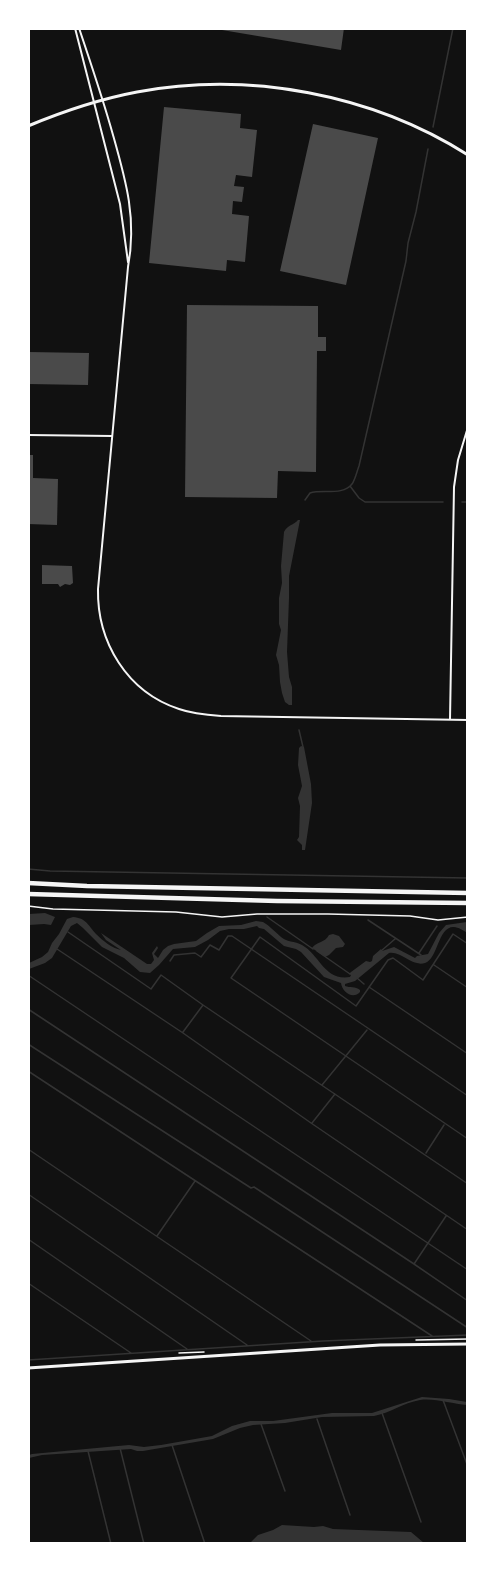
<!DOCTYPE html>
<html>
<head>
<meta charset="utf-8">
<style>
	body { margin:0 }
	#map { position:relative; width:496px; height:1572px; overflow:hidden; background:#111; font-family:"Noto Sans",sans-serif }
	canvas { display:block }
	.frame { position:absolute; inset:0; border:30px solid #fff; pointer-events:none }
</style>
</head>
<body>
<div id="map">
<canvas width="496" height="1572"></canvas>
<div class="frame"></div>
</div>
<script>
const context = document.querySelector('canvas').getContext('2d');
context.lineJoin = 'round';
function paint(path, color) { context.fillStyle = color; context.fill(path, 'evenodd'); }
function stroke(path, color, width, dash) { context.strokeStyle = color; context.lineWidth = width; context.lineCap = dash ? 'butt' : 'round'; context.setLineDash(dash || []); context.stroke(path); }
paint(new Path2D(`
	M298,520h2l-11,56v22l-2,54 2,25 3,10v18h-3l-4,-3 -3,-9 -2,-11 -1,-17 -3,-10 5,-25 -2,-6v-26l3,-15 -1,-17 3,-34c3,-7 10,-7 14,-12z
	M301,746l3,1 7,37 1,19 -7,47h-3v-5l-5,-5 2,-3 1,-31 -2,-8 4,-12 -4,-21 1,-17z
	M45,913l10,4 -4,8 -7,-1 -15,1v-11z
	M73,917c13,1 15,8 23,17 7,7 16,14 25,16l-15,-10 -5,-7 46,31h4l3,-4 -2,-7 5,-7 1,2 -4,6 4,4 5,-8 5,-4 6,-2 22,-3 11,-8 12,-7 22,-1 15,-4 7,1c7,4 12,10 18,15 5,5 14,4 21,8 18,10 22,36 48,32l1,-2 -2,-1 2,-2 15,-11 4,1 2,-1 1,-5 8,-7 1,2 12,-4 21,11 2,-2 11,-2 11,-21 7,-8 21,-3 1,11c-4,-2 -10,-6 -14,-6 -16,-1 -16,32 -29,36 -13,4 -23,-12 -36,-10l-34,28 -10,3v2c5,2 10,0 15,4v2c-7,8 -18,0 -19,-9l-17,-6 -23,-25 -5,-3 -12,-3 -20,-17 -5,-1 -2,-2 -13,3h-15l-9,2 -12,9 -13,7 -22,2 -14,16 -9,8 -10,-1 -16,-14 -22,-11 -19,-19 -6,-5 -6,3 -19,32 -7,5 -16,6v-6l13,-6 6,-5 4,-9 7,-9 8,-15z
	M333,934l6,2 6,8 -2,3 -7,1 -7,7 -4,2 -13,-9c5,-7 13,-5 17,-13z
	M422,1397l27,2 18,3v3c-15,-1 -32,-7 -47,-5 -17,3 -30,13 -46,16l-52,1 -37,6 -32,2 -13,3 -27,11 -70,12h-6l-6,-2 -89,6 -13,3v-3l3,-1 97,-9 15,2 17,-2 51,-9 20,-10 18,-5h23l59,-8h40z
	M282,1525l32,2 9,-1 10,3 78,3 13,11h-174l8,-8 15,-5z`), '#333');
stroke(new Path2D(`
	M433,127l20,-99
	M350,486l9,12 6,4h78
	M305,500l5,-7c12,-4 33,3 42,-9 3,-4 5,-13 7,-18l47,-205 2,-18 8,-31 12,-63
	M462,502h6
	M299,730l4,17
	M28,869l22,2 418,7
	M267,917l46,32
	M368,920l53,35
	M68,932l83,57 10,-14 42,30 265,179
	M468,944l-15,-10 -30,46 -30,-22 -5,2 -32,46 -96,-69 -29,41 237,161
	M57,949l126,84 128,90 157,107
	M317,951l33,23
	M381,951l14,-12
	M419,953l18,-27
	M170,961l4,-6 21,-2 6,4 9,-12 9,5 9,-14h4l236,160
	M434,965l34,23
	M28,975l440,295
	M357,978l7,6
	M369,987l99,67
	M28,1009l386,255 54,37
	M183,1032l20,-27
	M28,1044l223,144 3,-1 214,141
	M28,1071l404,265
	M322,1085l45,-55
	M312,1123l23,-29
	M28,1149l283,192
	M426,1153l18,-28
	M28,1194l219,151
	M157,1236l38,-55
	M28,1239l159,110
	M414,1264l32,-48
	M28,1283l103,70
	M28,1360l295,-19 145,-6
	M443,1400l25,67
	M382,1413l39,109
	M317,1419l33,96
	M261,1424l24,67
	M172,1445l33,99
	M120,1448l24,96
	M88,1451l23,93`), '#333', 1.5);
paint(new Path2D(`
	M222,28h122l-3,22 -119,-20z
	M164,107l77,7 -1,14 17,2 -5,47 -16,-2 -2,11 10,1 -2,15 -9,-1 -1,13 17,2 -4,46 -18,-2 -1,11 -77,-8z
	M313,124l65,14 -32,147 -66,-14z
	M187,305l131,1v31h8v14h-9l-1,121 -38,-1 -1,27 -92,-1z
	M28,352l61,1 -1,32 -60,-1z
	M28,455h5v23l25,1 -1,46 -29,-1z
	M42,565l30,1 1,17 -3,2 -5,-1 -5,3 -2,-3h-16z`), '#4a4a4a');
stroke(new Path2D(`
	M28,906l25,3 123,3 46,5 35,-3h71l82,2 28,4 30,-3
	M416,1340l52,-1
	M179,1353l25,-1`), '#f5f5f5', 1.5);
stroke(new Path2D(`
	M75,28l45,176 8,58
	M79,28c12,36 24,71 34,107 13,46 24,84 15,132l-30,322c-1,53 29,103 81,120 14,5 28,6 42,7l247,4
	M28,435l84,1
	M450,719l4,-232 4,-27 10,-33`), '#f5f5f5', 2);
stroke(new Path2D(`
	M28,126c36,-15 72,-27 109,-34 112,-21 235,2 331,63`), '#f5f5f5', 3);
stroke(new Path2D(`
	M28,1368l352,-23 88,-1`), '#f5f5f5', 3);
stroke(new Path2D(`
	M28,883l59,3 381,7
	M28,894l249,7 191,2`), '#f5f5f5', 4.5);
</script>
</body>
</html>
